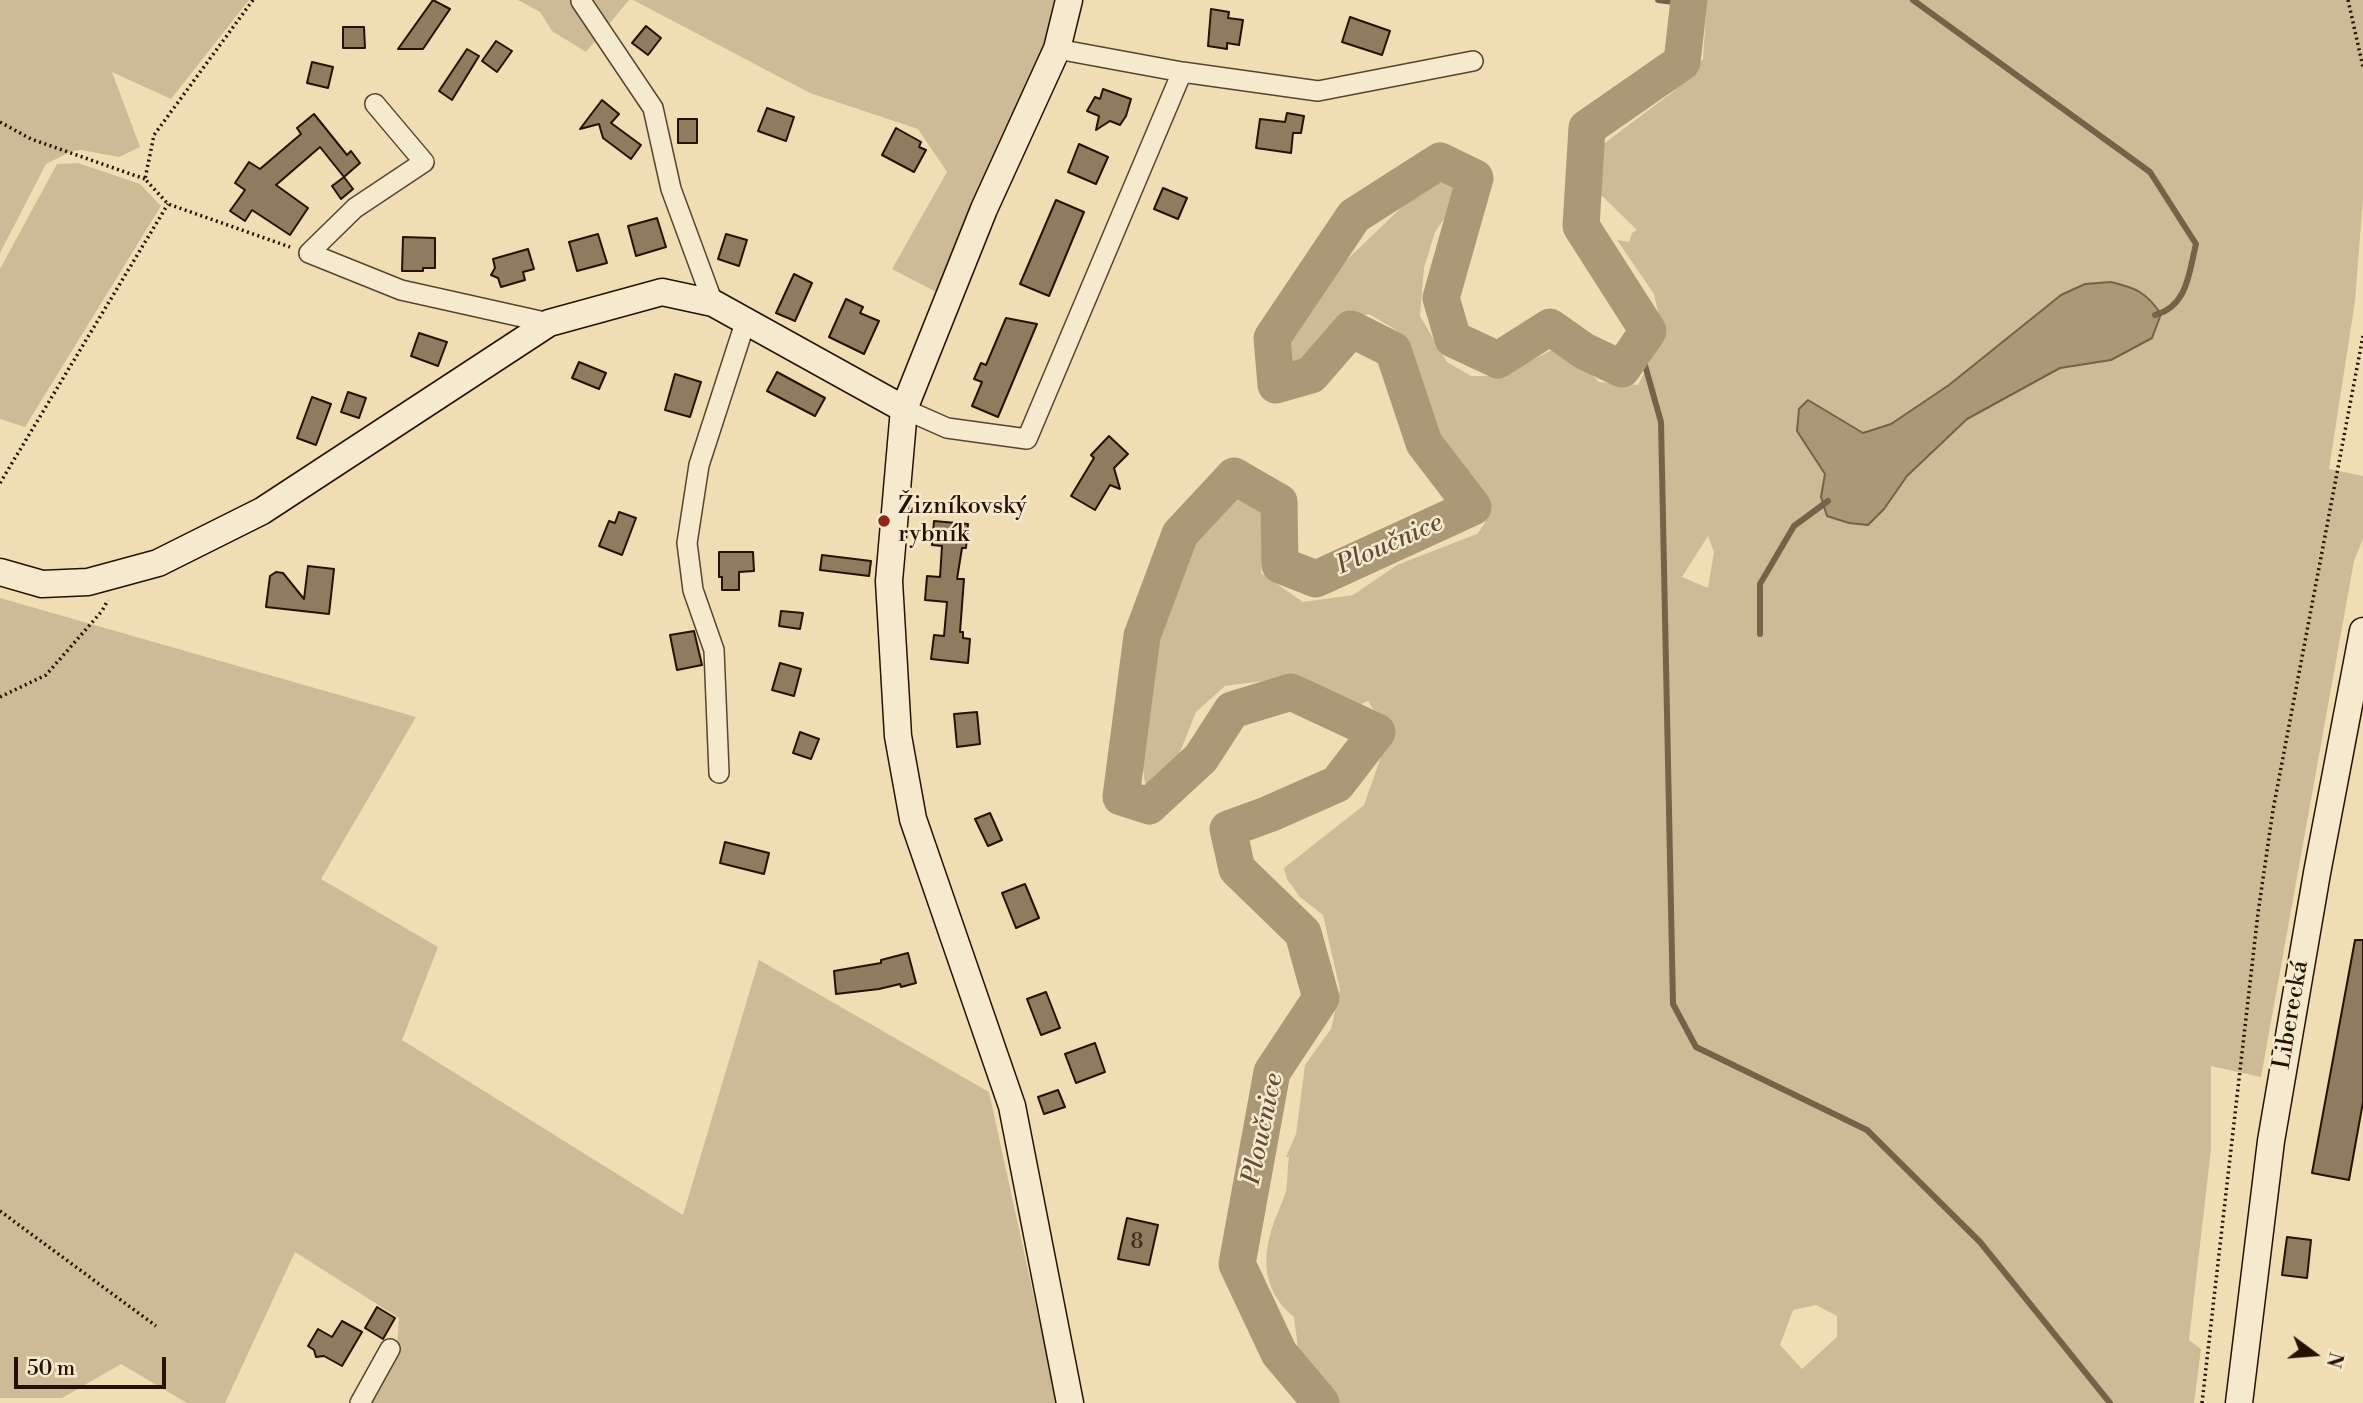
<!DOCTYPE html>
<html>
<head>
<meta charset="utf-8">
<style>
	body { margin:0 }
	#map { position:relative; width:2363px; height:1403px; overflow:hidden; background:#f0ddb4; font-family:"Libre Bodoni",serif }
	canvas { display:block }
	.north { position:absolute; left:2279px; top:1319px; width:70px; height:70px; -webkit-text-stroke:5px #f5e9ce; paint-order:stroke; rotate:106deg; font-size:19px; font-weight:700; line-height:28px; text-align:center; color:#261101 }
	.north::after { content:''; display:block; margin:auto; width:24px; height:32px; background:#261101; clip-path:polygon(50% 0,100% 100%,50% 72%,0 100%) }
	.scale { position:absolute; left:14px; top:1357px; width:152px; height:32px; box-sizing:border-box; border:4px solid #261101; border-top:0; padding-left:9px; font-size:21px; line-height:24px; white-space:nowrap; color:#261101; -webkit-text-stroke:5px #f5e9ce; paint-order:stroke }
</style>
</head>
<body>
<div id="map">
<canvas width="2363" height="1403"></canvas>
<div class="north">N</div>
<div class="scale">50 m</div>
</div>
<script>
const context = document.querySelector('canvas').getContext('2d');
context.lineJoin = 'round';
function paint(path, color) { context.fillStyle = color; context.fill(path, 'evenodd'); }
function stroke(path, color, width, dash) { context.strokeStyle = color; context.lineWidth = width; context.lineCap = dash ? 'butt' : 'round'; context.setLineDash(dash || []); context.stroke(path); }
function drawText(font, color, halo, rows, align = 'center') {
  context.font = font + ' "Libre Bodoni",serif'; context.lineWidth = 5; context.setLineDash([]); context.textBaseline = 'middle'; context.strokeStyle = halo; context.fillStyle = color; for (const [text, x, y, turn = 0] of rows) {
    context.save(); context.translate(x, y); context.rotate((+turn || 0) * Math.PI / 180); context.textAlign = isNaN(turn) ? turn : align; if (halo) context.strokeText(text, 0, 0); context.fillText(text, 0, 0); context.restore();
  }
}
paint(new Path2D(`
	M0,0h249l-78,99 -59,-27 28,75 -21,10 -38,-7 -9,1 -26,13 -46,89z
	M518,0h111l-43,52 -34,-21 -12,-19z
	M633,0h423l4,20 -116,276 -52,-27 55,-97 -29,-43 -108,-36z
	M1707,0h656v198l-8,103 -26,168 34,7v63l-9,22 -93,516 -50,-11v83l-22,191 12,9 -7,54h-889l-11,-86c-31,-25 -33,-59 -20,-95 4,-10 9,-21 12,-31 2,-11 1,-23 3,-34h-3l10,-23 9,-69 26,-36 9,-39 -17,-75 -23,-18 -13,-18 -3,-11 80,-63 25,-71 -21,-33 -7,3 -74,-26 -62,8 -29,26 -20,50 -30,28 -6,-44 29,-176 76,-86 9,3 11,31 -4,55 42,29 50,-7 44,-30 80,-31 8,-11 -1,-31 -65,-85 -12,-63 -11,-14 -27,-16 -28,9 -47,49 -11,-10 27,-67 118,-113 32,-4 7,8 -32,46 -11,36 -4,48 27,46 24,14h29l62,-31 37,37 39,3 25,-50 -9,-41 -37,-54 12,2 3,-9 5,-3 -41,-40 -2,-39 80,-60 29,-32zM2061,295l50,65 -51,8 -93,51 -60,57 -23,33 -57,7 -6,-19 4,-23 38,-41 28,-9 58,-39zM1708,536l6,16 -6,36 -26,-11zM1816,1305l21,11v21l-35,32 -22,-24 13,-35z
	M78,163l62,21 21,22 -136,221 -25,-8v-150l57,-105z
	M0,598l416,119 -95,162 117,68 -36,93 281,175 76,-255 230,132 68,311h-691l31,-56 2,-29 -104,-66 -70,151h-38l-66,-39 -59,34h-62z`), '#ceba96');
const water = new Path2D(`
	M2111,282c25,6 35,10 50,32l-9,24 -41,22 -51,8 -93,51 -60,57 -23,33 -16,16 -19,-2 -22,-7 -6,-19 4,-23 -28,-43 2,-22 9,-9 55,33 28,-9 58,-39 112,-90 24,-11z`);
paint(water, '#ab9877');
stroke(water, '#766248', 2);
stroke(new Path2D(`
	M1658,0l31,4
	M1913,0l237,172 46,72c-7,28 -8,62 -41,71
	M1639,344l22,78 12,582 23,43 171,83 113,112 130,161
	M1760,634v-50l34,-58 34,-25`), '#766248', 6);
stroke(new Path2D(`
	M1321,1403l-42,-50 -42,-89 35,-192 49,-74 -18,-65 -66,-64 -9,-40 41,-15 68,-30 40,-52 -86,-40 -59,18 -31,48 -52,48 -28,-9 21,-161 38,-102 54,-58 45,26 1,63 36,14 157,-72 -49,-64 -31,-93 -42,-21 -40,46 -35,10 -4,-47 82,-122 86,-55 35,17 -34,120 12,41 45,21 52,-33 34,24 38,18 26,-38 -67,-105 6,-98 95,-66 7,-62`), '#ab9877', 37);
const building = new Path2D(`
	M433,0l17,9 -27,40h-25z
	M1211,9l18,3 -1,6 15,2 -4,25 -12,-2v6l-19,-3z
	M1350,17l40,14 -8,24 -40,-13z
	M646,26l15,12 -13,17 -16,-12z
	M343,27h21l1,21h-22z
	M496,41l16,10 -15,21 -15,-11z
	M467,49l12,7 -27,44 -13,-9z
	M312,62l21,5 -5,21 -21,-5z
	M1103,89l28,10 -5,17 -6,9 -10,-4 -14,9 3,-14 -12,-5 8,-14 5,2z
	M602,100l17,14 -8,9 30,22 -10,14 -28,-21 -4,-14 -19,5z
	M767,108l27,9 -8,24 -28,-10z
	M1287,113l17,3 -3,17h-8l-2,20 -35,-5 4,-29 25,3z
	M314,114l33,41 4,-4 9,12 -16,14 -24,-30 -44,38 32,23 -18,27 -38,-25 -7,11 -15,-10 15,-21 -10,-7 14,-21 11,7 41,-35 -4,-6z
	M678,119h19v24h-19z
	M896,128l25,14 -2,5 7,3 -12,22 -32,-17z
	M1079,144l29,13 -12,27 -28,-12z
	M344,177l9,12 -12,10 -9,-13z
	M1163,188l24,10 -9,21 -24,-10z
	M1056,200l28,12 -35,84 -29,-12z
	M657,218l9,29 -30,9 -8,-30z
	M598,234l9,29 -30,8 -8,-29z
	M726,234l21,6 -8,26 -21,-7z
	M403,237l32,1v30h-12v3h-21z
	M528,249l6,20 -11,3 2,8 -24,7 -3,-9 -7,-3 4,-7 -2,-9z
	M794,274l18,9 -17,38 -19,-8z
	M846,299l17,8 -3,6 19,8 -15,33 -35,-17z
	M1006,318l31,6 -39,93 -26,-11 10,-24 -8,-3 7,-16 5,2z
	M419,333l28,9 -9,24 -27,-10z
	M579,362l27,11 -7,16 -27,-11z
	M777,372l48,26 -10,18 -48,-25z
	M675,374l26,8 -11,35 -25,-7z
	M348,392l18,6 -7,20 -18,-6z
	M312,397l19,7 -15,41 -19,-7z
	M1109,436l19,18 -14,14 6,21 -10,-4 -15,25 -24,-14 23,-38 -3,-3z
	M619,512l17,6 -14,37 -23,-9 10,-25 6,2z
	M934,521l34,3 -2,24h-4l-5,31h7l-4,53h3v6l7,1 -2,24 -37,-4 3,-24 10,1 3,-34 -22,-2 2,-24 13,1 2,-31 -10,-1z
	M719,552h34l1,19 -15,1v18h-17v-13h-3z
	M822,555l49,6 -2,15 -49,-6z
	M308,566l26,3 -5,45 -63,-7 4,-31 6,-4 7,1 21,26z
	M781,611l22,2 -3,16 -21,-3z
	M694,631l8,34 -25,5 -7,-35z
	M780,663l21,6 -7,27 -22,-6z
	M977,712l3,32 -23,3 -3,-33z
	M800,732l19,7 -8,20 -18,-6z
	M990,813l12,27 -14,6 -13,-27z
	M725,842l44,11 -5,21 -44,-11z
	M1025,884l14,34 -23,10 -14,-35z
	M2355,940h8v162l-14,78 -37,-7z
	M908,953l8,30 -15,4 -1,-3 -21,5 -43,5 -2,-23 47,-8v-3z
	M1046,992l14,36 -19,7 -14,-36z
	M1095,1043l10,29 -29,11 -11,-29z
	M1058,1090l7,17 -21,7 -6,-17z
	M1127,1218l31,7 -9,40 -31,-6z
	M2287,1237l24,3 -4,38 -25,-3z
	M377,1307l18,11 -12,21 -18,-11z
	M342,1321l20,11 -20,34 -18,-10 -8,1 -2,-7 -6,-4 10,-17 14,8z`);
paint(building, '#8f7b5e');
stroke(building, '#261101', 2);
const street = new Path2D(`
	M581,1l72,107 18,81 42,114
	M1057,49l125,23 136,19 155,-30
	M375,104l49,58 -69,46 -46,45 92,37 148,33
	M904,409l43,19 80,11 155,-367
	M719,773l-5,-123 -21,-60 -6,-47 12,-78 47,-145
	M360,1403l30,-54`);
const secondary = new Path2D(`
	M904,409l80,-200 73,-160 12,-49
	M0,572l42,12 46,-2 70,-19 104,-52 287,-188 113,-31 51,11 191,106 -15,172 9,155 15,83 99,287 58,297
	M2239,1403l32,-262 46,-268 46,-242`);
stroke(street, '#58442e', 22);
stroke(secondary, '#261101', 29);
stroke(new Path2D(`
	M253,0l-99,135 -9,44 23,25 122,43
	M2348,0l15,67
	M0,122l31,17 114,40
	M0,483l168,-279
	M0,697l46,-22 56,-64 6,-11
	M0,1211l156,115
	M2202,1403l56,-490 15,-103 90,-474`), '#261101', 3.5, [2, 3.5]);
stroke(street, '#f5e9ce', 19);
stroke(secondary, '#f5e9ce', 26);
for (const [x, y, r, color] of [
	[884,521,7,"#8f2418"]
]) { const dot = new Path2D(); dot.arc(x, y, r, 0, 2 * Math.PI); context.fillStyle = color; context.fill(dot); stroke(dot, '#f5e9ce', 2.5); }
drawText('21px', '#402c18', null, [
	["8",1137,1243]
]);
drawText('24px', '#261101', '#f5e9ce', [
	["Žizníkovský",898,507],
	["rybník",898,535]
], 'left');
drawText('24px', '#261101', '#f5e9ce', [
	["Liberecká",2292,1015,-80]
]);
drawText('italic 26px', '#624e36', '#f5e9ce', [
	["Ploučnice",1390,545,-24],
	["Ploučnice",1264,1129,-78]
]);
</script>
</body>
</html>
